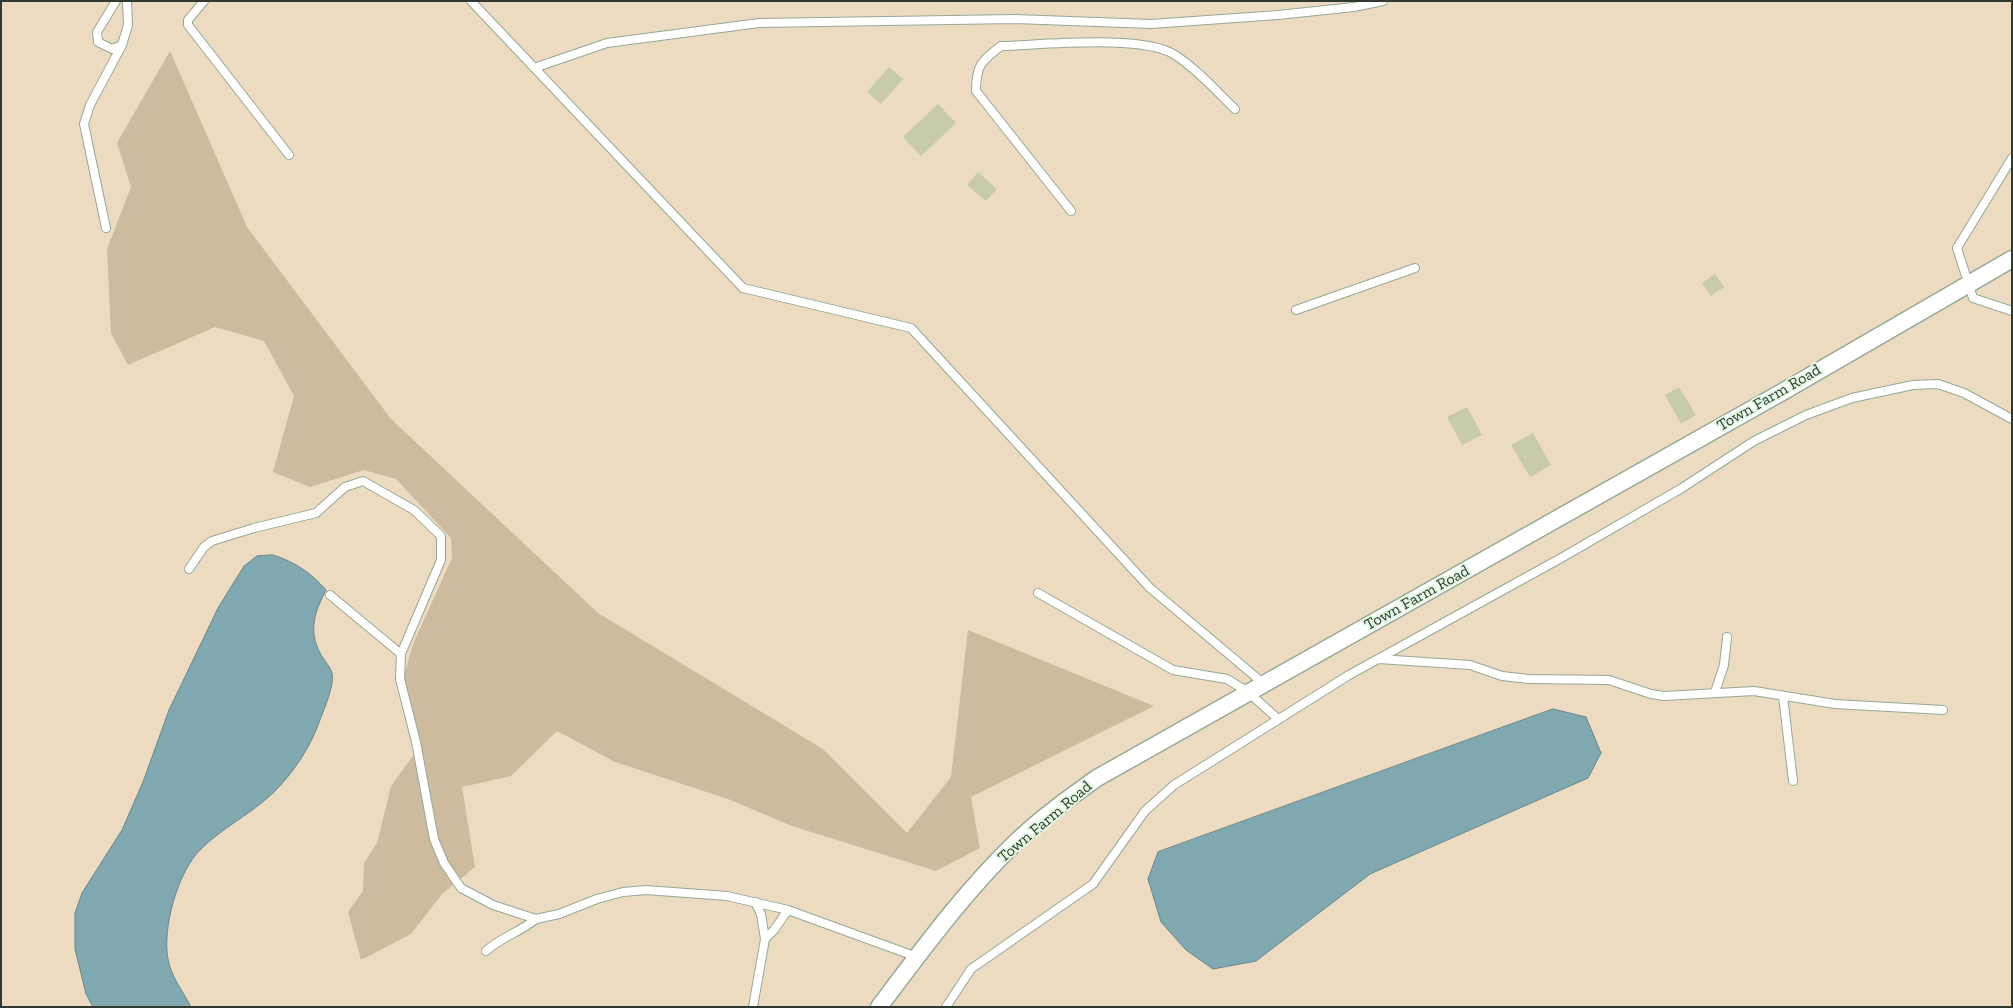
<!DOCTYPE html>
<html>
<head>
<meta charset="utf-8">
<style>
	body { margin:0 }
	#map { position:relative; width:2013px; height:1008px; overflow:hidden; background:#e2f8e3; font-family:"Zilla Slab",serif }
	canvas { display:block }
	.frame { position:absolute; inset:0; border:2px solid #313a31; pointer-events:none }
</style>
</head>
<body>
<div id="map">
<canvas width="2013" height="1008"></canvas>
<div class="frame"></div>
</div>
<script>
const context = document.querySelector('canvas').getContext('2d');
context.lineJoin = 'round';
function paint(path, color) { context.fillStyle = color; context.fill(path, 'evenodd'); }
function stroke(path, color, width, dash) { context.strokeStyle = color; context.lineWidth = width; context.lineCap = dash ? 'butt' : 'round'; context.setLineDash(dash || []); context.stroke(path); }
function drawText(font, color, halo, rows, align = 'center') {
  context.font = font + ' "Zilla Slab",serif'; context.lineWidth = 4; context.setLineDash([]); context.textBaseline = 'middle'; context.strokeStyle = halo; context.fillStyle = color; for (const [text, x, y, turn = 0] of rows) {
    context.save(); context.translate(x, y); context.rotate((+turn || 0) * Math.PI / 180); context.textAlign = isNaN(turn) ? turn : align; if (halo) context.strokeText(text, 0, 0); context.fillText(text, 0, 0); context.restore();
  }
}
paint(new Path2D(`
	M1,1h2011v1006h-2011z`), '#ecdbc1');
paint(new Path2D(`
	M170,51l77,176 144,192 207,194 225,136 84,84 44,-56 17,-147 186,76 -183,91 9,51 -44,23 -144,-45 -64,-27 -113,-37 -58,-31 -46,45 -49,11 13,80 -33,27 -31,40 -50,26 -13,-48 15,-21 1,-28 13,-20 14,-57 24,-33 -16,-59 14,-50 39,-86 -1,-20 -55,-59 -32,-9 -54,17 -37,-15 21,-76 -30,-55 -49,-14 -87,38 -17,-32 -4,-84 24,-62 -14,-44z`), '#cebb9d');
const water = new Path2D(`
	M273,555c22,7 37,17 53,35 -11,21 -18,40 -6,63 3,6 10,13 12,20 3,11 -8,36 -12,47 -10,28 -26,52 -47,73 -22,21 -51,35 -72,56 -23,22 -39,79 -33,110 3,18 15,32 23,48h-98l-7,-13 -11,-45v-36l7,-20 40,-63 21,-48 26,-72 49,-102 26,-42 13,-10z
	M1553,709l33,8 15,36 -13,25 -218,96 -114,87 -43,8 -27,-19 -25,-28 -13,-43 10,-27z`);
paint(water, '#80a8b1');
stroke(water, '#68878b', 1);
paint(new Path2D(`
	M889,67l14,12 -22,25 -14,-12z
	M938,104l18,19 -35,33 -18,-19z
	M978,172l19,17 -11,12 -19,-16z
	M1715,274l9,13 -13,9 -9,-13z
	M1679,387l17,28 -15,9 -16,-29z
	M1467,407l15,28 -20,10 -15,-28z
	M1533,433l18,32 -21,12 -19,-32z`), '#c7cba9');
const service = new Path2D(`
	M116,1l-19,31 1,10 14,7 10,-4
	M204,1l-16,19v5l101,130
	M471,1l272,287 168,40 239,260 113,95
	M534,68l73,-25 152,-20 256,-4 136,5 127,-9 76,-8 29,-6
	M2012,158l-55,90 16,50 39,13
	M1071,211l-95,-120c0,-25 5,-30 25,-45 40,-1 143,-12 174,9 22,14 41,36 60,54
	M106,228l-22,-104 6,-19 32,-60 6,-20 -1,-24
	M1296,310l119,-42
	M189,569l15,-22 8,-6 42,-13 62,-15 29,-26 18,-6 51,29 27,26v24l-40,94 -71,-59
	M1038,593l135,77 54,9 21,13 30,27
	M401,654l-1,25 16,63 18,97 10,24 17,25 32,17 43,14 23,-5 38,-15 26,-7 23,-2 81,6 61,14 129,47
	M1379,659l91,6 32,11 27,3 80,1 42,14 13,2 90,-5 81,13 108,6
	M1715,692l9,-27 3,-28
	M1783,696l10,85
	M755,902l6,12 4,25 9,-9 14,-20
	M486,951c15,-14 34,-19 50,-32
	M753,1007l12,-68
	M946,1007l25,-38 122,-85 52,-73 29,-26 175,-110 214,-118 119,-69 72,-47 52,-26 46,-17 61,-13 25,-1 26,9 48,26`);
const minor = new Path2D(`
	M879,1007c43,-57 86,-116 137,-165 25,-24 53,-44 81,-64l687,-387 228,-132`);
stroke(service, '#94a995', 10);
stroke(minor, '#94a995', 19);
stroke(service, '#fff', 8);
stroke(minor, '#fff', 16);
drawText('16px', '#313a31', '#e2f8e3', [
	["Town Farm Road",1769,398,-30],
	["Town Farm Road",1417,598,-29],
	["Town Farm Road",1045,822,-40]
]);
</script>
</body>
</html>
